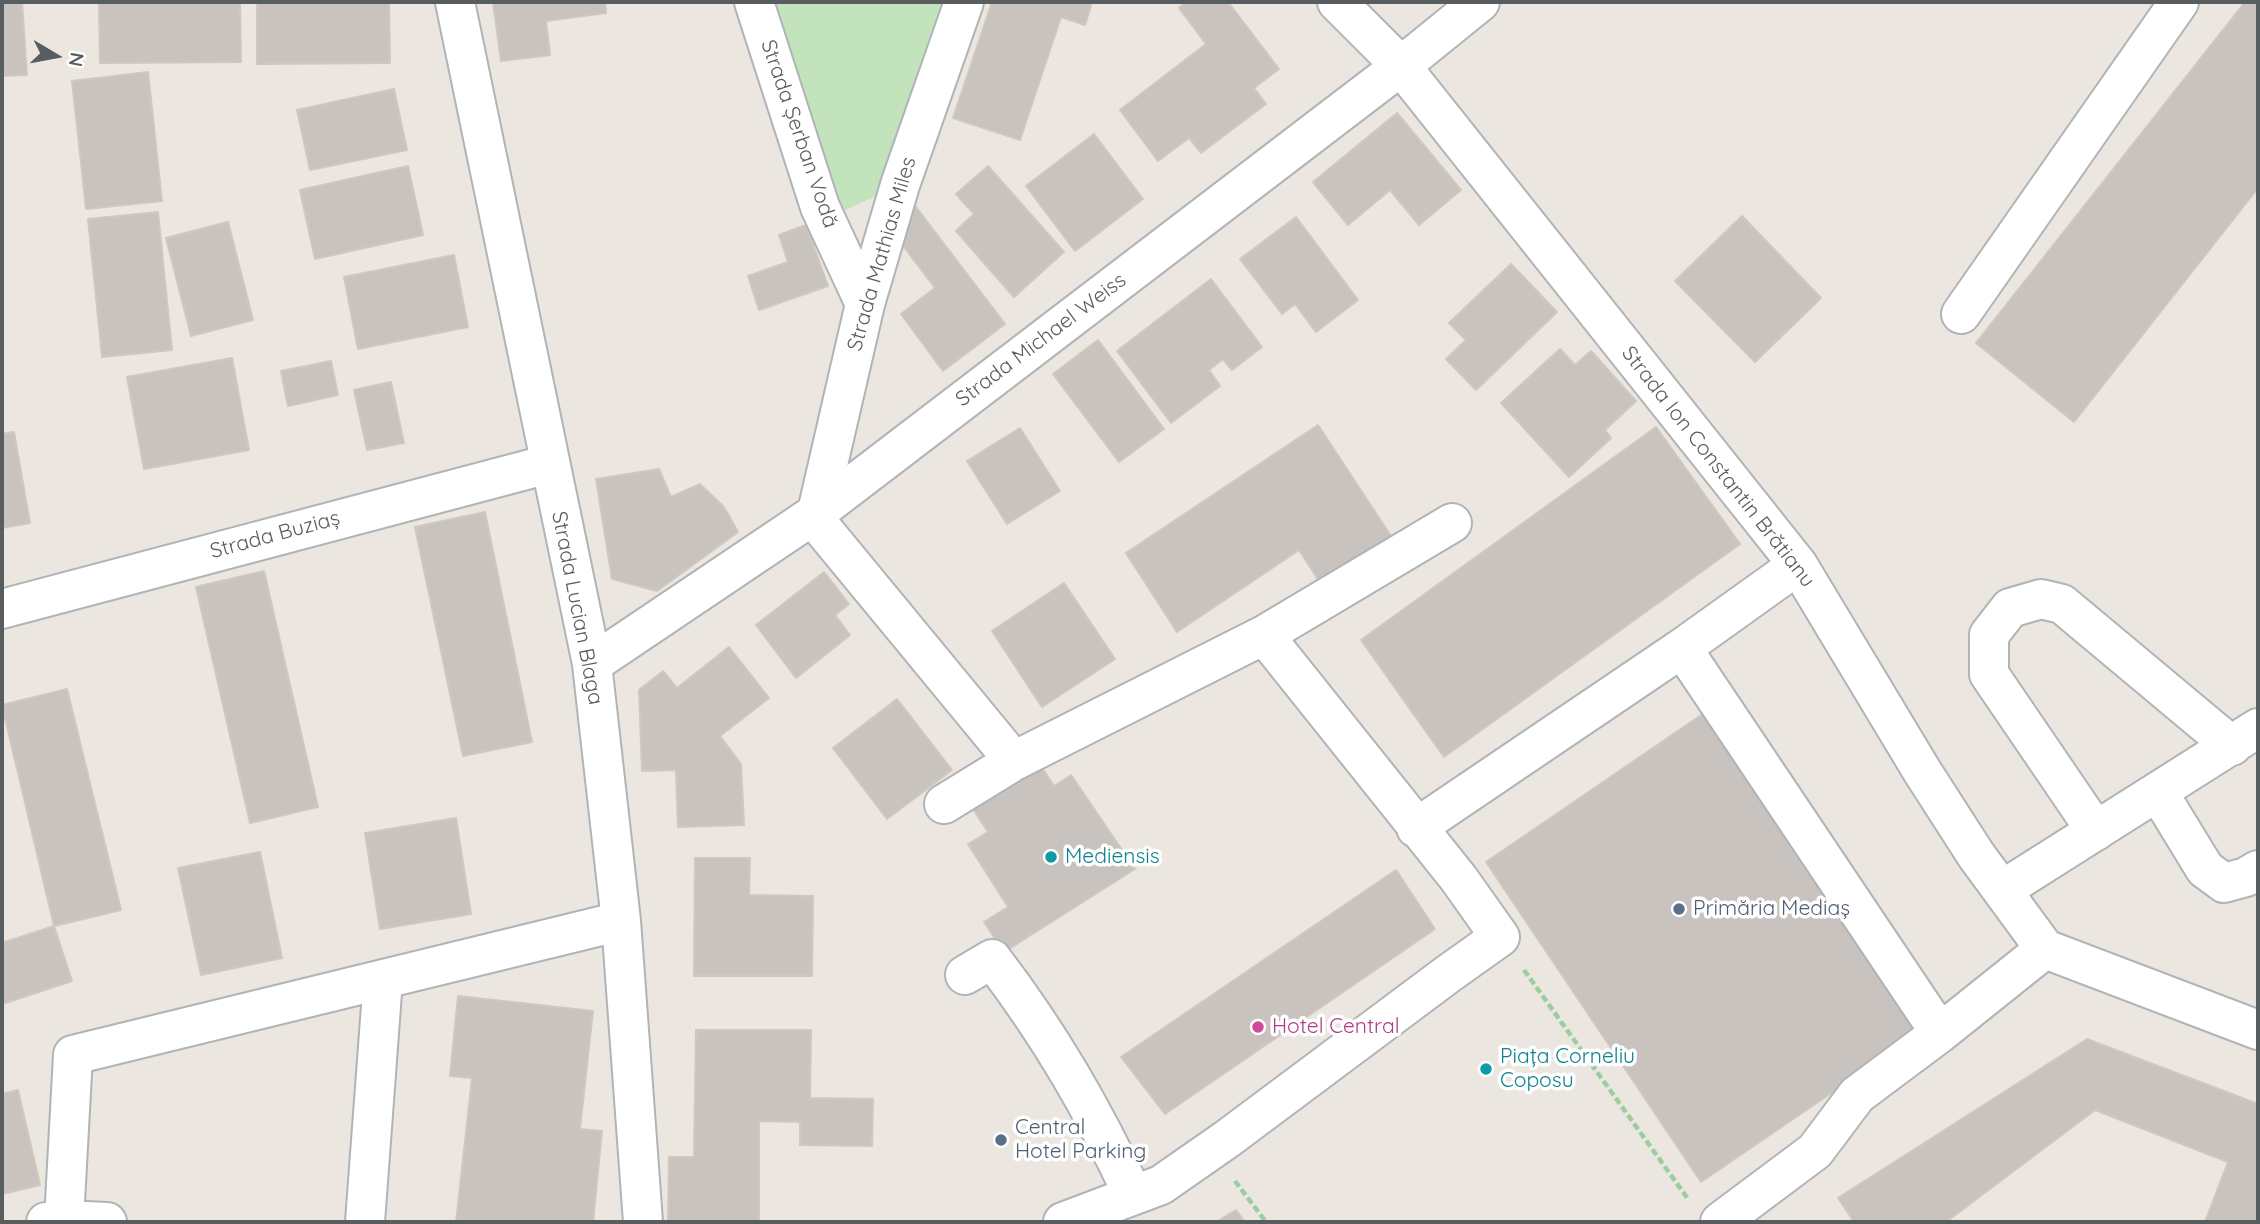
<!DOCTYPE html>
<html>
<head>
<meta charset="utf-8">
<style>
	body { margin:0 }
	#map { position:relative; width:2260px; height:1224px; overflow:hidden; background:#ebe6df; font-family:Quicksand,sans-serif }
	canvas { display:block }
	.frame { position:absolute; inset:0; border:4px solid #585d60; pointer-events:none }
	.north { position:absolute; left:21px; top:21px; width:70px; height:70px; -webkit-text-stroke:5px #fff; paint-order:stroke; rotate:100deg; font-size:19px; font-weight:700; line-height:28px; text-align:center; color:#585d60 }
	.north::after { content:''; display:block; margin:auto; width:24px; height:32px; background:#585d60; clip-path:polygon(50% 0,100% 100%,50% 72%,0 100%) }
</style>
</head>
<body>
<div id="map">
<canvas width="2260" height="1224"></canvas>
<div class="frame"></div>
<div class="north">N</div>
</div>
<script>
const context = document.querySelector('canvas').getContext('2d');
context.lineJoin = 'round';
function paint(path, color) { context.fillStyle = color; context.fill(path, 'evenodd'); }
function stroke(path, color, width, dash) { context.strokeStyle = color; context.lineWidth = width; context.lineCap = dash ? 'butt' : 'round'; context.setLineDash(dash || []); context.stroke(path); }
function drawText(font, color, halo, rows, align = 'center') {
  context.font = font + ' Quicksand,sans-serif'; context.lineWidth = 7; context.setLineDash([]); context.textBaseline = 'middle'; context.strokeStyle = halo; context.fillStyle = color; for (const [text, x, y, turn = 0] of rows) {
    context.save(); context.translate(x, y); context.rotate((+turn || 0) * Math.PI / 180); context.textAlign = isNaN(turn) ? turn : align; if (halo) context.strokeText(text, 0, 0); context.fillText(text, 0, 0); context.restore();
  }
}
paint(new Path2D(`
	M754,2h210l-64,183 -57,26 -23,-4z`), '#c2e3bb');
const building = new Path2D(`
	M2,2h20l5,73 -25,1z
	M99,2h141l1,60 -141,1z
	M257,2h132l1,61 -133,1z
	M493,2h112l1,11 -60,8 4,34 -49,6z
	M992,2h100l-7,23 -24,-8 -41,123 -67,-22z
	M1186,2h42l51,67 -25,19 12,16 -65,49 -12,-15 -31,23 -38,-51 86,-66 -27,-36z
	M2245,2h13v186l-184,234 -98,-79z
	M148,72l14,129 -76,8 -14,-128z
	M394,89l13,61 -97,20 -13,-60z
	M1397,113l64,77 -42,35 -29,-35 -42,35 -35,-43z
	M1094,134l49,65 -68,52 -49,-65z
	M408,166l15,69 -108,24 -15,-69z
	M988,166l76,86 -50,45 -58,-66 18,-17 -18,-20z
	M916,207l89,117 -62,47 -42,-57 34,-26 -46,-61z
	M158,212l14,138 -70,7 -14,-138z
	M1742,216l79,82 -66,64 -80,-81z
	M1296,217l62,83 -42,32 -21,-28 -13,10 -42,-55z
	M228,222l25,98 -62,16 -25,-98z
	M806,225l22,61 -69,24 -11,-34 40,-14 -9,-27z
	M454,255l14,72 -110,22 -14,-72z
	M1511,264l46,48 -81,78 -30,-31 20,-19 -17,-17z
	M1211,279l51,68 -30,23 -9,-11 -14,11 11,16 -49,37 -54,-72z
	M1098,340l66,89 -45,33 -66,-88z
	M1560,349l15,16 16,-14 45,50 -31,29 6,8 -42,39 -68,-74z
	M232,358l17,92 -105,19 -17,-92z
	M331,361l7,34 -50,11 -7,-35z
	M391,382l13,61 -37,7 -13,-60z
	M1318,425l73,111 -70,48 -22,-34 -122,82 -51,-79z
	M1656,427l84,117 -296,213 -83,-117z
	M1020,428l40,63 -53,33 -40,-63z
	M14,432l16,91 -28,5v-94z
	M659,469l12,28 29,-13 24,23 14,25 -81,59 -45,-12 -16,-100z
	M485,512l47,230 -69,14 -48,-229z
	M264,571l54,236 -68,16 -54,-236z
	M824,572l25,32 -14,11 15,20 -54,43 -40,-53z
	M1064,583l51,76 -73,48 -50,-76z
	M729,647l40,51 -49,38 21,28 3,61 -66,2 -2,-57 -34,1 -3,-81 24,-19 14,17z
	M67,689l54,221 -67,16 -52,-221z
	M897,699l55,71 -65,49 -54,-71z
	M1707,711l215,320 -221,151 -215,-320z
	M1039,763l15,23 17,-11 64,94 -131,83 -20,-30 24,-15 -40,-63 20,-12 -17,-26z
	M456,818l15,96 -91,15 -15,-96z
	M260,852l22,106 -81,17 -23,-107z
	M695,858h55l-1,37 64,1 -1,80h-118z
	M1396,870l39,59 -270,185 -44,-57z
	M54,926l18,55 -70,23v-61z
	M458,996l135,15 -13,118 22,2 -9,91h-137l16,-144 -22,-2z
	M696,1030h115l-1,68 63,1 -1,47 -72,-1v-23l-41,-1v101h-91l1,-65h25z
	M2087,1039l171,65v118h-53l23,-60 -133,-52 -149,112h-92l-16,-24z
	M18,1090l22,95 -38,9v-100z
	M1236,1210l9,12h-29z`);
paint(building, '#c8c3be');
stroke(building, '#d0c7be', 2);
const minor = new Path2D(`
	M455,2l137,662 29,257 22,301
	M754,2l66,205 45,97
	M1337,2l64,64 397,499 124,206 54,84 69,94 213,81
	M1961,314l218,-312
	M817,512l48,-208 35,-119 64,-183
	M812,516l202,245
	M2,609l547,-145
	M1682,648l258,385
	M592,664l220,-148 589,-450 79,-64
	M2158,792l47,77 19,14 22,-6 12,-7
	M944,804l70,-43 250,-126 188,-112
	M1416,828l266,-180 116,-83
	M2096,831l-107,-157v-39l21,-27 31,-9 21,5 170,142
	M2002,890l256,-162
	M965,975l27,-16c58,76 101,150 141,236
	M64,1220l9,-165 548,-134
	M46,1222l18,-2 43,2
	M365,1222l18,-243
	M1063,1222l98,-37 66,-46 221,-165 52,-37 -41,-58 -195,-244
	M1720,1222l95,-71 42,-56 83,-62 105,-84`);
stroke(minor, '#b0b4b7', 42);
stroke(new Path2D(`
	M1524,970l164,229
	M1235,1181l31,41`), '#9ace9f', 4.5, [7, 3.5]);
stroke(minor, '#fff', 38);
for (const [x, y, r, color] of [
	[1051,857,7,"#0f9aa8"],
	[1679,909,7,"#5c6f8a"],
	[1258,1027,7,"#d1479c"],
	[1486,1069,7,"#0f9aa8"],
	[1001,1140,7,"#5c6f8a"]
]) { const dot = new Path2D(); dot.arc(x, y, r, 0, 2 * Math.PI); context.fillStyle = color; context.fill(dot); stroke(dot, '#fff', 2.5); }
drawText('21px', '#585d60', '#fff', [
	["Strada Șerban Vodă",799,134,71],
	["Strada Mathias Miles",882,254,-74],
	["Strada Michael Weiss",1041,340,-37],
	["Strada Ion Constantin Brătianu",1718,467,52],
	["Strada Buziaș",275,535,-15],
	["Strada Lucian Blaga",577,608,79]
]);
drawText('21px', '#0d838f', '#fff', [
	["Mediensis",1065,857],
	["Piața Corneliu",1500,1057],
	["Coposu",1500,1081]
], 'left');
drawText('21px', '#4e5e75', '#fff', [
	["Primăria Mediaș",1693,909],
	["Central",1015,1128],
	["Hotel Parking",1015,1152]
], 'left');
drawText('21px', '#b23c85', '#fff', [
	["Hotel Central",1272,1027]
], 'left');
</script>
</body>
</html>
